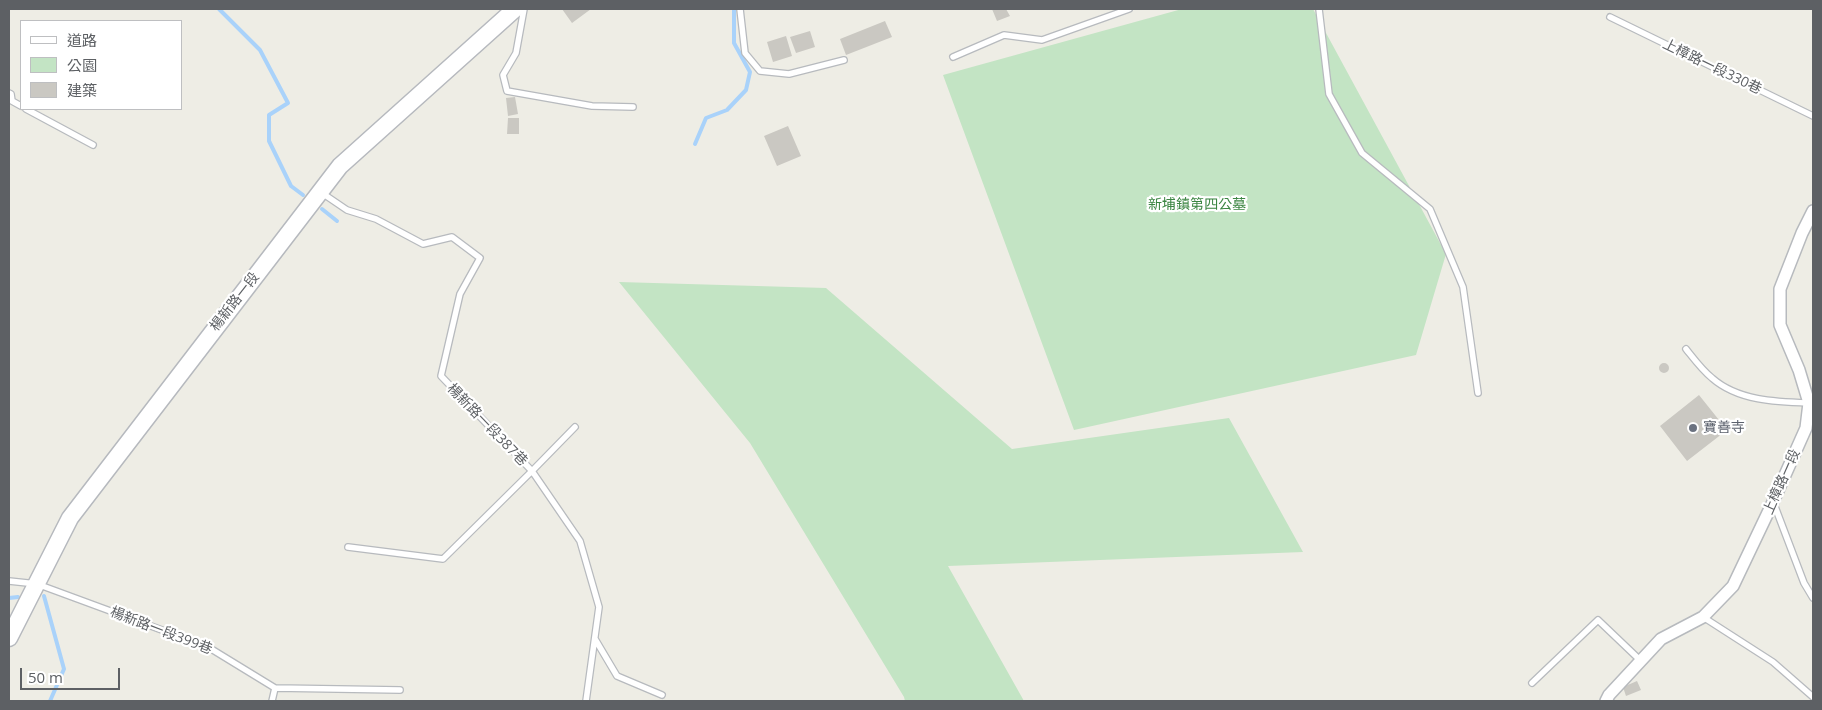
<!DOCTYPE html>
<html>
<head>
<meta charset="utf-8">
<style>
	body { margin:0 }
	#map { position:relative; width:1822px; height:710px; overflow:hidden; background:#eeede5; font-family:"Open Sans","Noto Sans TC",sans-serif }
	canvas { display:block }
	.frame { position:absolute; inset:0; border:10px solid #5d6064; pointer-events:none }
	.legend { position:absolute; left:20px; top:20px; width:162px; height:90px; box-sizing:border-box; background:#fff; border:1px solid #bebfc1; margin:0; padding:6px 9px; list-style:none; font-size:15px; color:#5d6064 }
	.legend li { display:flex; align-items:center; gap:10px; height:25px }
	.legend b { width:25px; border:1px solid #bebfc1 }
	.scale { position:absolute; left:20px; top:668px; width:100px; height:22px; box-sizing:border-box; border:2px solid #5d6064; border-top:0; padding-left:6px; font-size:15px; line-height:18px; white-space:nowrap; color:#5d6064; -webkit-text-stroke:4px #fff; paint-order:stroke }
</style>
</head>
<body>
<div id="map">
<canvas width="1822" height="710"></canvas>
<div class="frame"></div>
<ul class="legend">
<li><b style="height:6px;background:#fff"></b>道路</li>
<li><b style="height:14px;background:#c3e4c4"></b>公園</li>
<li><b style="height:14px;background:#cac8c2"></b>建築</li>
</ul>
<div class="scale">50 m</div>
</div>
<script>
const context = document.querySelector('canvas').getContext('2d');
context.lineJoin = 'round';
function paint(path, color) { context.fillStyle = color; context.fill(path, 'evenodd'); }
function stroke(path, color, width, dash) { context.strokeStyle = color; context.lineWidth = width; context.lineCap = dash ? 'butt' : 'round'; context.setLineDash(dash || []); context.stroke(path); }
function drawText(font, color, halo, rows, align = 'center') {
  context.font = font + ' "Open Sans","Noto Sans TC",sans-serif'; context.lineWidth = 4.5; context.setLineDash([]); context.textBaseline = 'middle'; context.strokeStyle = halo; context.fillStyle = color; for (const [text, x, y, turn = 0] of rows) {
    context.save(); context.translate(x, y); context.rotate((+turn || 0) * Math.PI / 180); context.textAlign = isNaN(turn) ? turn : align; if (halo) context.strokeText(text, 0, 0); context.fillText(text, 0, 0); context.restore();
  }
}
paint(new Path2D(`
	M1182,9h131l133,245 -30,101 -342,75 -131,-355z
	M619,282l207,6 186,161 217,-31 74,134 -355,14 76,135h-119l-1,-4 -154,-254z`), '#c3e4c4');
stroke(new Path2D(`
	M219,9l41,41 28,53 -19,12v26l22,45 12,9
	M695,144l11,-26 21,-8 19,-20 4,-18 -16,-29v-34
	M322,209l15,12
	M44,596l20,73 -14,32
	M9,598l9,-1`), '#a9d2fa', 4);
paint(new Path2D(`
	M562,9h29l-19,14z
	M992,9h14l4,7 -13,5z
	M885,21l7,16 -46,18 -6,-16z
	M810,31l5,16 -19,6 -6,-16z
	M786,36l6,20 -19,6 -6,-20z
	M515,97l3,17 -10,2 -2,-18z
	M508,118h11v16h-12z
	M788,126l13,30 -24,10 -13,-30z
	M1659 368a5 5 0 1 1 10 0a5 5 0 1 1-10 0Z
	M1699,395l28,35 -40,31 -27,-35z
	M1637,681l4,9 -15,6 -3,-9z`), '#cac8c2');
const service = new Path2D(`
	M524,9l-8,44 -13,22 4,16 85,15 41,1
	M740,9l5,44 15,18 29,3 55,-14
	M1319,9l10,85 33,59 68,56 33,78 15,106
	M1610,17l203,99
	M953,57l51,-22 38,5 87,-31
	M9,93l2,1 1,7 9,5
	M26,109l67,36
	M322,193l25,17 29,9 47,25 29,-7 28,21 -20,36 -19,82 91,95 48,70 19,66 -13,94
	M1686,349c8,10 16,21 26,29 26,23 65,24 97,25
	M1774,504l30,79 9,15
	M348,547l95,12 89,-88 43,-44
	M9,581l28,3 171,63 67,41 125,2
	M1703,617l70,45 40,35
	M595,639l22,37 45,19
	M1532,683l66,-63 43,41
	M272,701l3,-13`);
const minor = new Path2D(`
	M1606,701l3,-6 52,-56 42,-22 30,-31 40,-84 33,-74 3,-25 -10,-33 -19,-45v-36l22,-56 11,-22`);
const secondary = new Path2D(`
	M9,638l61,-120 270,-352 175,-157`);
stroke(service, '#b7babe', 8);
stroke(minor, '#b7babe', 14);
stroke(secondary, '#b6b9be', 19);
stroke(service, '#fff', 5.5);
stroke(minor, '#fff', 11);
stroke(secondary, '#fff', 16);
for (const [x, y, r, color] of [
	[1693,428,5,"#6b7280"]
]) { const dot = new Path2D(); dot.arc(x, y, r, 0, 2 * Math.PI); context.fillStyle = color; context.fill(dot); stroke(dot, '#fff', 2); }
drawText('14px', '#5d6064', '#fff', [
	["上樟路一段330巷",1712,67,26],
	["楊新路一段",235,302,-52],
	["楊新路一段387巷",487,425,46],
	["上樟路一段",1782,482,-66],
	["楊新路一段399巷",161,631,21]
]);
drawText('14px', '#3b8542', '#fff', [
	["新埔鎮第四公墓",1197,205]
]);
drawText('14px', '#5b616d', '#fff', [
	["寶善寺",1703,428]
], 'left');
</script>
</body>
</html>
